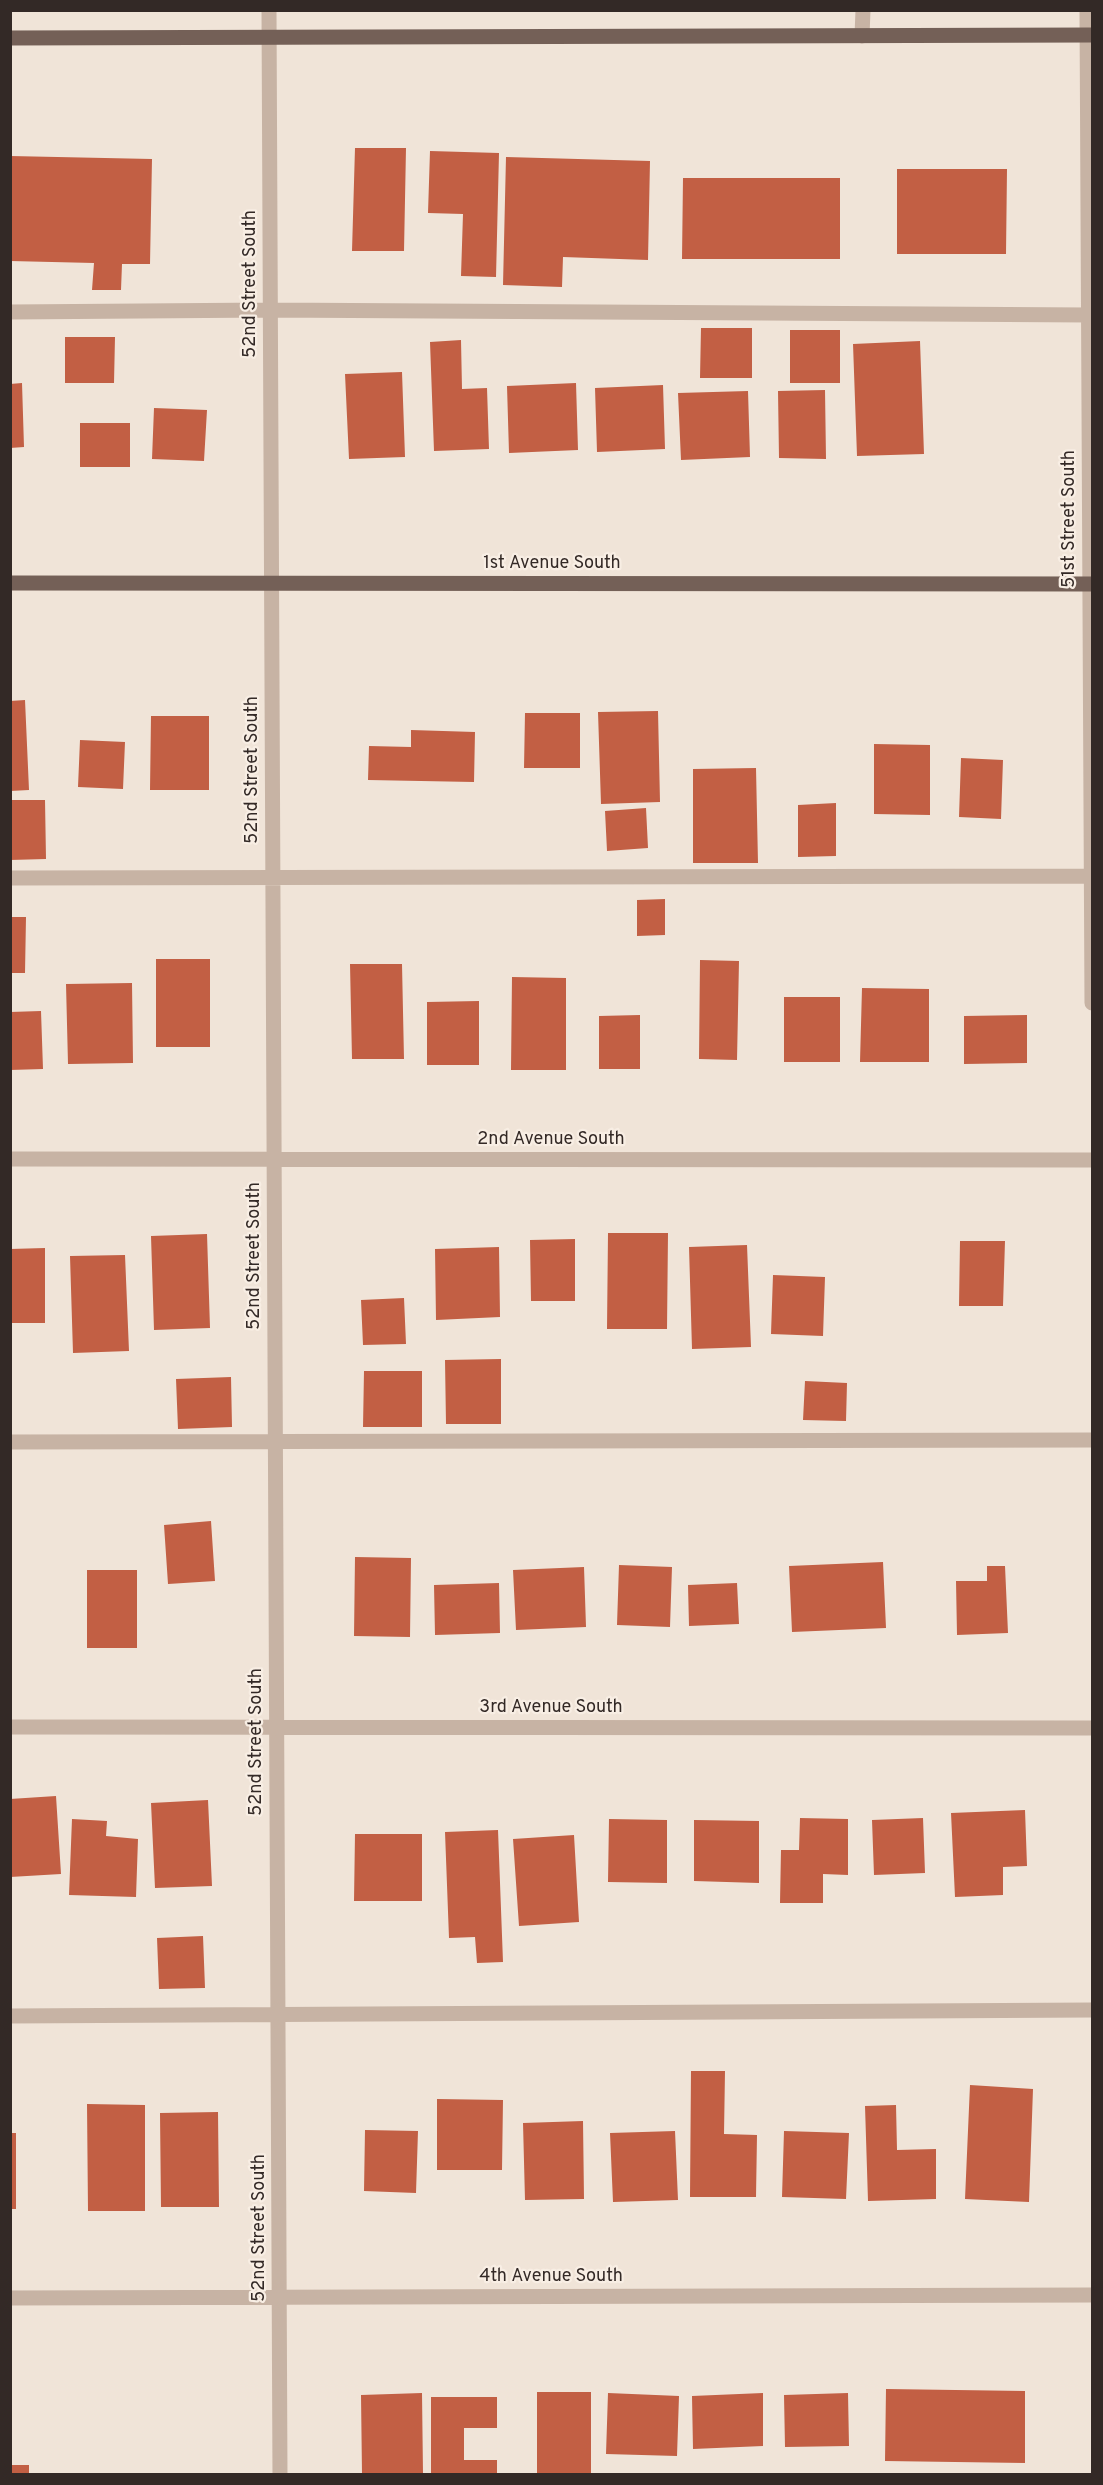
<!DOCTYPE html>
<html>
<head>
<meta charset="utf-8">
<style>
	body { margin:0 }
	#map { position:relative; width:1103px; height:2485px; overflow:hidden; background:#f0e4d8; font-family:Overpass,sans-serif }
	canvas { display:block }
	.frame { position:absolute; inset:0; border:12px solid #332926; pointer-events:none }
</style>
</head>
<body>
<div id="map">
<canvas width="1103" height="2485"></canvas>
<div class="frame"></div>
</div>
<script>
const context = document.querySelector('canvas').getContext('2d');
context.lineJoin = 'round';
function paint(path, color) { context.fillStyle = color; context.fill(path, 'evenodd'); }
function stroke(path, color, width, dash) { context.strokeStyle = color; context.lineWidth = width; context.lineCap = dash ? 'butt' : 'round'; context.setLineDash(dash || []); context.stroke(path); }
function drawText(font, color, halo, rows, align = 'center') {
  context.font = font + ' Overpass,sans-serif'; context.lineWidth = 4.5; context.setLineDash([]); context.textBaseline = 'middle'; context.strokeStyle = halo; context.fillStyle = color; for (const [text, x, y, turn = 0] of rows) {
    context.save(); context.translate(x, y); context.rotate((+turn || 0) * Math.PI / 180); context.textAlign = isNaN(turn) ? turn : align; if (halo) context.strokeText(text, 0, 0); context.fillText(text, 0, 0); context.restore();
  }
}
paint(new Path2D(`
	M355,148h51l-2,103h-52z
	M430,151l69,2 -3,124 -35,-1 2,-62 -35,-1z
	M10,156l142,3 -2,105h-28l-1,26h-29l2,-27 -84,-2z
	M506,157l144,4 -2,99 -85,-3 -1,30 -59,-2z
	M897,169h110l-1,85h-109z
	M683,178h157v81h-158z
	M701,328h51v50h-52z
	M790,330h50v53h-50z
	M65,337h50l-1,46h-49z
	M461,340l1,49 25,-1 2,61 -55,2 -4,-109z
	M920,341l4,113 -67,2 -4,-112z
	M402,372l3,85 -56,2 -4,-85z
	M22,383l2,64 -14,1v-64z
	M576,383l2,67 -69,3 -2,-67z
	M663,385l2,64 -68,3 -2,-64z
	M825,390l1,69 -47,-1 -1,-67z
	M748,391l2,66 -69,3 -3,-67z
	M154,408l53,2 -3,51 -52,-2z
	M80,423h50v44h-50z
	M25,700l4,90 -19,1v-90z
	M658,711l2,91 -59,2 -3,-92z
	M525,713h55v55h-56z
	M151,716h58v74h-59z
	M411,730l64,2 -1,50 -106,-2 1,-34 42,1z
	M80,740l45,2 -2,47 -45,-2z
	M874,744l56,1v70l-56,-1z
	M961,758l42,2 -2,59 -42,-2z
	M756,768l2,95h-65v-94z
	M10,800h35l1,59 -36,1z
	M836,803v53l-38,1v-52z
	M646,808l2,40 -41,3 -2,-40z
	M665,899v36l-28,1v-36z
	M10,917h16l-1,56h-15z
	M156,959h54v88h-54z
	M700,960l39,1 -2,99 -38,-1z
	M350,964h52l2,95h-52z
	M512,977l54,1v92h-55z
	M132,983l1,80 -65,1 -2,-80z
	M862,988l67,1v73h-69z
	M784,997h56v65h-56z
	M479,1001v64h-52v-63z
	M41,1011l2,58 -33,1v-58z
	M640,1015v54h-41v-53z
	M1027,1015v48l-63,1v-48z
	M608,1233h60l-1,96h-60z
	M207,1234l3,94 -56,2 -3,-94z
	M575,1239v62h-44l-1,-61z
	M960,1241h45l-2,65h-44z
	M747,1245l4,102 -59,2 -3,-102z
	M499,1247l1,70 -64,3 -1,-71z
	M45,1248v75h-35v-74z
	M125,1255l4,96 -56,2 -3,-97z
	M773,1275l52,2 -2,59 -52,-2z
	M404,1298l2,46 -43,1 -2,-45z
	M501,1359v65h-55l-1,-64z
	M364,1371h58v56h-59z
	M231,1377l1,50 -54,2 -2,-50z
	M805,1381l42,2 -1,38 -43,-1z
	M211,1521l4,60 -47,3 -4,-59z
	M355,1557l56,1 -1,79 -56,-1z
	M883,1562l3,66 -94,4 -3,-66z
	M619,1565l53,2 -2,60 -53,-2z
	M987,1566h18l3,67 -51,2 -1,-54h31z
	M584,1567l2,60 -70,3 -3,-60z
	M87,1570h50v78h-50z
	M499,1583l1,50 -65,2 -1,-50z
	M737,1583l2,41 -50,2 -1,-41z
	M56,1796l5,78 -51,3v-78z
	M208,1800l4,86 -57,2 -4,-85z
	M1025,1810l2,56 -24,1v28l-48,2 -4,-84z
	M800,1818l48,1v56l-25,-1v29h-43l1,-53h18z
	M923,1818l2,55 -51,2 -2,-55z
	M72,1819l35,2 -1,15 32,3 -2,58 -67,-2z
	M609,1819l58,1v63l-59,-1z
	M694,1820l65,1v62l-65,-2z
	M498,1830l5,132 -26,1 -2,-26 -26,1 -4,-106z
	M355,1834h67v67h-68z
	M574,1835l5,87 -60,4 -6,-87z
	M203,1936l2,52 -46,1 -2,-51z
	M691,2071h34l-1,63 33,1 -1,62h-66z
	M970,2085l63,4 -4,113 -64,-3z
	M437,2099l66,1 -1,70h-65z
	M87,2104l58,1v106h-57z
	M896,2105l1,45 39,-1v50l-68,2 -3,-95z
	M218,2112l1,95h-58l-1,-94z
	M583,2121l1,78 -59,1 -2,-77z
	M365,2130l53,1 -2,62 -52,-2z
	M675,2131l3,69 -65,2 -3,-69z
	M784,2131l65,2 -3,66 -64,-2z
	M10,2133h6v76h-6z
	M886,2389l139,2v72l-140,-2z
	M537,2392h54v82h-54z
	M422,2393l1,81h-61l-1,-79z
	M608,2393l71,3 -2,60 -71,-2z
	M763,2393v53l-70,3 -1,-53z
	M848,2393l1,53 -64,1 -1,-52z
	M431,2397h66v31h-33v32h33v14h-66z
	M10,2465h19v9h-19z`), '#c25f44');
stroke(new Path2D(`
	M269,10l11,2464
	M1087,10l5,993
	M862,36l1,-26
	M10,312l260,-2 819,5
	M10,878l1082,-2
	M10,1159l1082,1
	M10,1442l1082,-2
	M10,1727l1082,1
	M10,2016l1082,-6
	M10,2298l1082,-3`), '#c7b3a4', 15);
stroke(new Path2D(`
	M10,38l1082,-3
	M10,583l1082,1`), '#746057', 15);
drawText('18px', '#332926', '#f8eee4', [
	["52nd Street South",251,284,-90],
	["51st Street South",1070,519,-90],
	["1st Avenue South",552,564],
	["52nd Street South",253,770,-90],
	["2nd Avenue South",551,1140],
	["52nd Street South",255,1256,-90],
	["3rd Avenue South",551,1708],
	["52nd Street South",257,1742,-90],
	["52nd Street South",260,2228,-90],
	["4th Avenue South",551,2277]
]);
</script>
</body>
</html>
